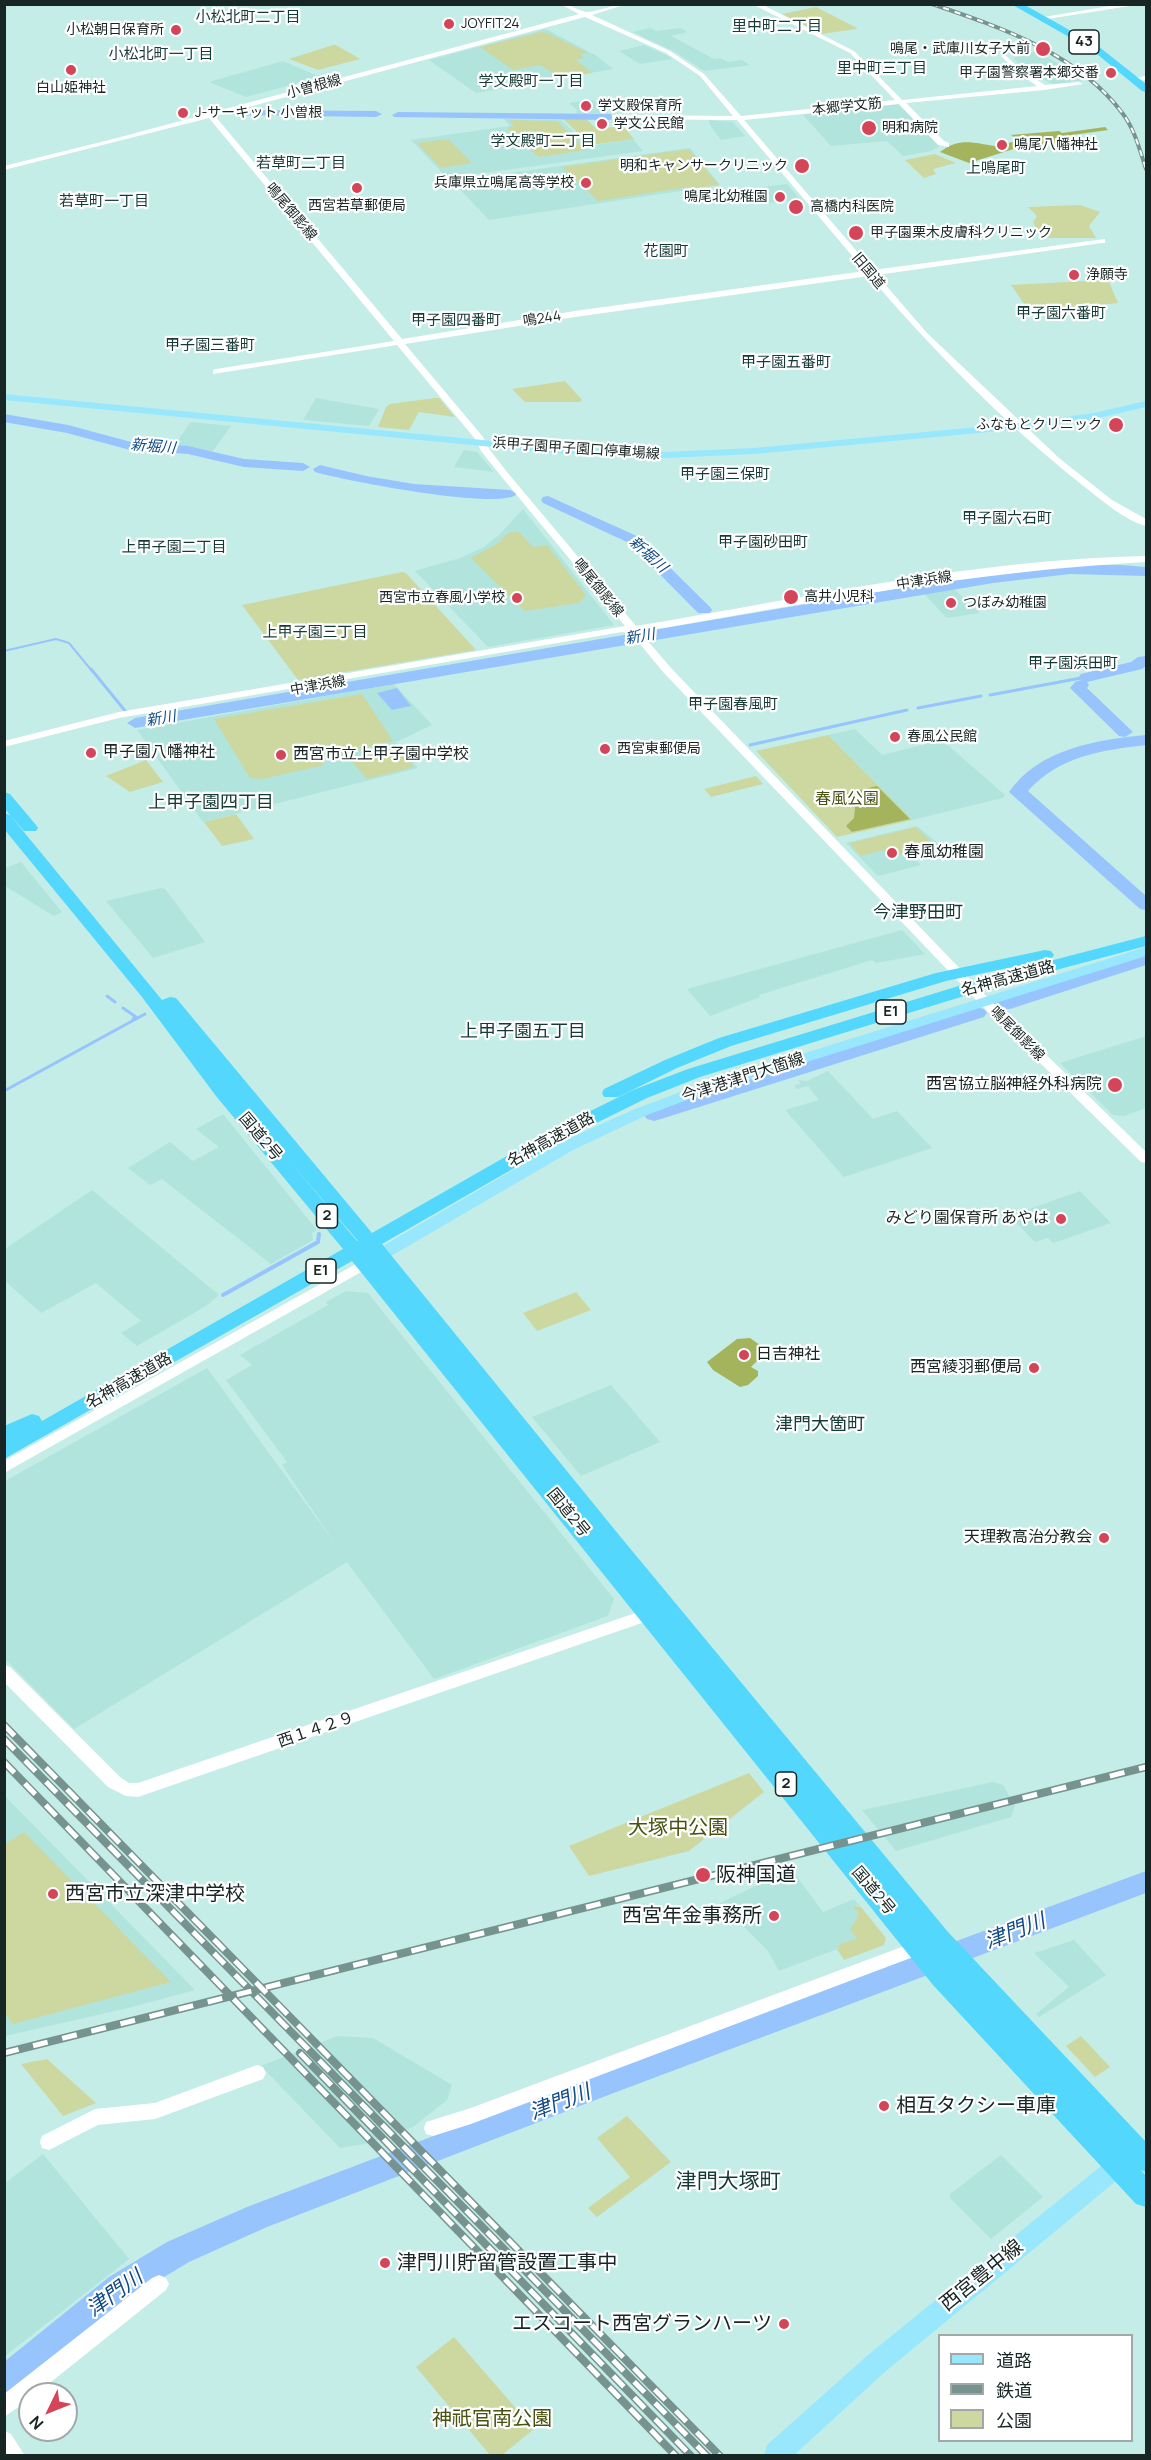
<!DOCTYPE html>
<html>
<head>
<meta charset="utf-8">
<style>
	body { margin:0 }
	#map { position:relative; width:1151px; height:2460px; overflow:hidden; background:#c4ede7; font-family:Manrope,"Noto Sans JP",sans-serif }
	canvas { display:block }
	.frame { position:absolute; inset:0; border:6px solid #172624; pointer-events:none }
	.legend { position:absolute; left:938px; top:2334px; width:195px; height:108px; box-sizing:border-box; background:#fff; border:2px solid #a2a8a7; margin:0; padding:8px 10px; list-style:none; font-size:18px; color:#172624 }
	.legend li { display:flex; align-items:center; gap:12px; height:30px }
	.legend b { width:30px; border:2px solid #a2a8a7 }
	.north { position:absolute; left:18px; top:2382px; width:60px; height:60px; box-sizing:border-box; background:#fff; border:2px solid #a2a8a7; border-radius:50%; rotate:227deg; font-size:16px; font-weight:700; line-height:24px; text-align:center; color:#172624 }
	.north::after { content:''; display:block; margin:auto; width:21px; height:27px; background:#d54559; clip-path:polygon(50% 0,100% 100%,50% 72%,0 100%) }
</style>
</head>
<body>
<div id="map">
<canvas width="1151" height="2460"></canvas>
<div class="frame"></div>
<ul class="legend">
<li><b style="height:8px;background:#98e7fd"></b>道路</li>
<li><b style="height:8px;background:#76938f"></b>鉄道</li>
<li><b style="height:16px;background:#ccd8a0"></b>公園</li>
</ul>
<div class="north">N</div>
</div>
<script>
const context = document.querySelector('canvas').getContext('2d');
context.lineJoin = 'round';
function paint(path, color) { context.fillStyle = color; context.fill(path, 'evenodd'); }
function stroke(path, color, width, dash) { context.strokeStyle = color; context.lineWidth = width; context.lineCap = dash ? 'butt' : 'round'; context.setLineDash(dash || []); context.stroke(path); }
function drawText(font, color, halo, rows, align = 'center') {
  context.font = font + ' Manrope,"Noto Sans JP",sans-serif'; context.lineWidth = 4.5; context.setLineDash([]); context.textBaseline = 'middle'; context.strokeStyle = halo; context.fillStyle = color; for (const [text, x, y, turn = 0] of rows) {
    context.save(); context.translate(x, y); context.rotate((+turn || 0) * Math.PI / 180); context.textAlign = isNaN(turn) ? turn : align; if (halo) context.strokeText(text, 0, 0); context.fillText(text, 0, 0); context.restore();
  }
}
paint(new Path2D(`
	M650,28l6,3 25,-3 6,4 -16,4 43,23 6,-1 8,4 14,-2 8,5 -46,6 -29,-19 -42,-20z
	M546,29l51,27 16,13 -137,24 -47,-33z
	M644,45l22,10 7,4 -33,5 -21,-13z
	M1036,51l16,9 33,20 -32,4 -27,-13 -13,-13z
	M283,61l37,16 -74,20 -37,-15z
	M593,100l15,13 -32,1 1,-4 -8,-7z
	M898,104l42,42 -9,5 -28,5 -16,-15 -56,5 -28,-31z
	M504,119l57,1 28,26 44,-7 10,12 -196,27 -36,-38 99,-14z
	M709,120l24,2 12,14 -24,4 -11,-15z
	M690,148l30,37 -231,35 -37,-39z
	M787,184l14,16 -34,3 -12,-15z
	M316,398l63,11 -10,17 -66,-6z
	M191,422l40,4 -18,25 -40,-4z
	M464,450l13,2 17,20 -40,-5z
	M523,509l91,116 -126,22 -73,-76 45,-13 24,-11 15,-12z
	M954,589l26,24 -33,5 -23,-24z
	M394,684l38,41 -36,17 22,26 -215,54 -66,-92z
	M855,729l27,26 60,-15 63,55 -2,3 -91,22 -84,-85z
	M917,826l28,23 -32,8 8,8 -43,11 -32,-33z
	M21,862l41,50 -8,4 -49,-30v-18z
	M161,888l4,1 40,53 -52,16 -47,-57z
	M902,930l23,24 -49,9 -4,-3 -113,35 1,2 -50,19 -23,-27z
	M1146,1036v72l-22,8 -11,-1 -53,-52z
	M828,1071l45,48 24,-8 35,37 -88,29 -59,-67 34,-10 -11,-14 -11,3 -3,-3 7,-3 -3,-3 9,1z
	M223,1114l94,116 -5,3 1,7 -42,24 -109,-85 -12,6 -22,-17 42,-26 23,19 26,-14 -23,-18z
	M92,1190l127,105 -13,11 -69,40 -16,-13 20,-12 -45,-38 -55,30 -36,-32v-32z
	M1080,1191l31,32 -58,20 -5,-5 -13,4 -25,-26z
	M346,1291l22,2 246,306 -6,17 -174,63 -87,-117 -273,167 -69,-70v-178l202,-113 129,177 -54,-80 5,-3 -61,-82 26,-15 -12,-10 88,-50 -2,-3z
	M611,1385l49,57 -79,34 -49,-59z
	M993,1782l10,3 12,21 -4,11 -115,34 -34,-41z
	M4,1795l191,195 -63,17 -127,29z
	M793,1871l30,41 31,-13 7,8 -5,-2 3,9 -1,25 -20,6 2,3 -61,23 -11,-20 -48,-48 48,-23z
	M1074,1940l32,35 -67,42 -3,-3 33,-27 -35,-34z
	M337,2036l36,2 79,47 -5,15 -34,27 -48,17 -25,4 -79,-82z
	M43,2154l86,105 -124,97v-173z
	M1001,2155l42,42 -52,42 -41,-41v-4z`), '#b1e4dd');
paint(new Path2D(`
	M816,7l41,21 -1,1 -34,5 -40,-20z
	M541,32l7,1 40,20 -8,1 4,4 -8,2 16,13 -31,5 -21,-13 -27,5 -33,-23z
	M333,45h3l24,14 -42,11 -29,-11z
	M563,119h23l11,10 26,-3 11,13 -43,6z
	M509,120l48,1 29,29 -47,7 -32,-29 7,-2z
	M448,139l24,24 -31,5 -24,-25z
	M689,149l30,36 -28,4 -2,-2 -91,14 -36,-34z
	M935,154l21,9 -23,6 3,5 -12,4 -19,-18z
	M1080,205l20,7 -11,14 7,12h-54l-9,-16 4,-6 -9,-9z
	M1105,280l4,2 9,21 -80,8 -11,-3 -16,-23z
	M565,381l17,19 -2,2h-55l-13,-13z
	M435,398h4l16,19 -36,-5 -10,18 -31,-3 8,-20 4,-3z
	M518,531l15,16 14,-2 39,50 -7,8 -54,8 -54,-53 26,-14 11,-11z
	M402,572l4,1 70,77 -178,30 -56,-75z
	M362,694l31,47 -72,17 3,7 -61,14 -13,-1 -36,-59z
	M828,735l84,85 -75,17 -81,-86z
	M396,746l18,21 -47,12 -18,-21z
	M146,760l17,22 -33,10 -24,-16z
	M756,776l7,8 -52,13 -7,-8z
	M236,814l18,25 -32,7 -18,-24z
	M916,827l19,18 -45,12 -7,-7 -22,6 -10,-11 -1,-2z
	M576,1292l15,18 -54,21 -14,-18z
	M749,1773l15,19 -75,59 -100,25 -20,-30z
	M24,1832l147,150 -158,42 -9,-11 1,-169z
	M853,1906l8,1 25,31 -2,7 -40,15 -7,-11 2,-1 -1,-3 19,-7 -7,-8 9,-16z
	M1081,2036l29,31 -15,10 -29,-31z
	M47,2059l49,44 -33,13 -42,-52z
	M627,2116l44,46 -74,55 -9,-9 42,-31 -33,-39z
	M454,2337l80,92 -32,26h-12l-74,-88z`), '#ccd8a0');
paint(new Path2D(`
	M1105,127l3,3 -43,6 4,7 -49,4 -51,16 -29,-11c20,-15 33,-9 55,-6 6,0 17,-4 23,-6l-7,-5 48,-4 3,2z
	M877,786l33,33 -58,13 -6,-6 8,-8 1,-10 -8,-15z
	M750,1338l14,10v6l-13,13 7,4v5l-10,9 -8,2 -27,-17 -6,-8 30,-23z`), '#a3b45c');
paint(new Path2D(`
	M397,688l14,18 -19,4 -15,-17z`), '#97c4fc');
stroke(new Path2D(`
	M4,651l52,-12 13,4 23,28`), '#97c4fc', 2);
stroke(new Path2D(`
	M91,669l35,43
	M990,695l91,-17
	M918,708l63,-12
	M750,745l157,-35
	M107,996l8,6
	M123,1008l13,9 -3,2
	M4,1091l141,-77`), '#97c4fc', 3);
stroke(new Path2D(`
	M223,1295l95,-53 1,-8`), '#97c4fc', 4);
paint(new Path2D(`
	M236,110l140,1 6,3 -6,3 -144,-2 -2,-2z
	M398,112l212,2 6,3 -6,3 -216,-3 -2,-2z
	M4,414l64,11 63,17 57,4 56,13 59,4 7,4 -7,4 -59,-4 -56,-13 -58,-4 -63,-17 -63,-11z
	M320,465l46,11 48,8 96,6 7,4c-16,17 -175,-14 -202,-22l-2,-3z
	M548,496l91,41 71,70 2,3 -2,3h-12l-69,-70 -86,-40 -2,-3 2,-3z
	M1070,565h51l25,2v9l-76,-2 -77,9 -858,145 -8,-5 8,-5 807,-137z
	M1146,656v10l-4,3 -55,13 2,3 -2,3 46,44 -8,5 -6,-1 -49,-48 5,-6 6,-2 -2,-3 2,-3 50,-12 7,-5z
	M1146,735v10c-43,5 -87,11 -118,46l118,105v14l-6,-1 -131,-117c31,-44 88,-52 137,-57z
	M1146,953v12l-136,44h-14l-3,-4 3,-4z
	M977,1007l7,2 3,4 -3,4 -323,102 -7,2 -7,-2 -3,-4 3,-4z
	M1146,1871v22l-535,201 -344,133 -78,35 -58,35 -116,96 -11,4v-35l105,-85 58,-35 80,-35 344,-131z`), '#97c4fc');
paint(new Path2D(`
	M560,4c11,0 20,8 28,8 13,-1 25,-8 39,-8l-35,11 78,36 34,23 37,42 154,-16 -45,-47 -98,-49h9l93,47 48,49 135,-14 -20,-14 -16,-16 3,-2 17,16 24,15 34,-3 4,2 -39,6 -138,13 38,38 5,2v4l-11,-2 -39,-41 -155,16 129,150 232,-31v4h-3l-225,32 50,58 132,125 53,42 34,19v7c-21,-5 -47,-28 -65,-42 -77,-61 -148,-134 -212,-208l-294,41 -170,27 78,93 7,13 17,22 129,154c169,-28 339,-67 510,-70v6c-171,9 -337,41 -506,70l31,36 319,332 156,152v11l-5,-1 -159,-156 -319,-334 -32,-39 -9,-1 -503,86 -115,29v-6l115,-29 506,-86 -124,-150 -20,-25 -5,-11 -79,-95 -184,29v-4l3,-1 178,-28 -185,-223 -205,52v-4l113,-28 462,-124zM585,17l81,36 34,23 33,40 -118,-1h-3v4l125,1 128,151 -290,40 -173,28 -187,-223z
	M1122,4h20l-101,16 -3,-2z
	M1146,76v4l-12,1 -4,-2z
	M365,1259l7,5 -2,3 -366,206v-12z
	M656,1606l6,2 2,4 -2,4 -524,181 -12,-1 -18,-9 -104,-105v-17l6,2 110,110 9,6h9z
	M923,1939l6,2 3,5 -3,5 -458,173 -38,12 -7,-2 -2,-6 2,-6 45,-14z
	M257,2065l6,2 3,6 -3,6 -108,40 -57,6 -49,25 -7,-2 -2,-6 2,-6 53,-27 60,-6z
	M159,2275l7,3 3,6 -3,6 -130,104h-6v5l-26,18v-23l148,-116z
	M4,2431l7,3 14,22h-21z`), '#fff');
paint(new Path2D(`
	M4,394l551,53 111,5 88,-4 267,-25 73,-10 52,-12v6l-52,12 -73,10 -267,25 -88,4 -111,-5 -551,-53z
	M1146,947v9l-448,140 -51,19 -74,35 -199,116h-12l-2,-4 2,-4 199,-116 74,-33 51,-19z
	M1125,2150l8,3 3,7 -3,7 -247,204 -93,85h-29l3,-11 101,-90 249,-202z`), '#98e7fd');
paint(new Path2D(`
	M1011,4h12l75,42 48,38v8l-4,-1 -50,-41z
	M4,792l6,2 26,31 2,3 -2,3h-12l-20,-23z
	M4,813l6,2 152,185 8,-3 6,1 196,235 184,-105 77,-38 55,-21 300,-92 158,-41v10l-146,39 -300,92 -53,21 -77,38 -188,108 237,291 329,397 198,210v30l-5,-2 5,6v31l-10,-3 -203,-219 -581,-724 -348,198v-33l28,-12 7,2 3,5 301,-172 -127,-153 -74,-99 -138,-168zM286,1157l72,84h-1z
	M1045,950l6,1 3,4 -3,4 -105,22 -215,65 -54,22 -59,29h-14l-2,-4 2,-4 61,-29 54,-22 217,-65z`), '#53d7fc');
const railFar1 = new Path2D(`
	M932,4c68,23 147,50 191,110 12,16 17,37 23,55`);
const rail = new Path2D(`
	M4,1725l716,731
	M4,1739l703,717
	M4,1762l672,694
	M4,2053l1142,-286
	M300,2053l391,403`);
stroke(railFar1, '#76938f', 4);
stroke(rail, '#76938f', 8);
stroke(railFar1, '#fff', 2, [6]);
stroke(rail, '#fff', 5, [15]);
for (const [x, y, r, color] of [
	[449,24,6,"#d54559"],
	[176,30,6,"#d54559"],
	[1043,49,8,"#d54559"],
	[71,70,6,"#d54559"],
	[1111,73,6,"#d54559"],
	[586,106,6,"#d54559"],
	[183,113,6,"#d54559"],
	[602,124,6,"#d54559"],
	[869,128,8,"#d54559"],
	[1002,145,6,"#d54559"],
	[802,166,8,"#d54559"],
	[586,183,6,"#d54559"],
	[357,188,6,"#d54559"],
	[780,197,6,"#d54559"],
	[796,207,8,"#d54559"],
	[856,233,8,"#d54559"],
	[1074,275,6,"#d54559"],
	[1116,425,8,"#d54559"],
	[791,597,8,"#d54559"],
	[517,598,6,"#d54559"],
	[951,603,6,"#d54559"],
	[895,737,6,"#d54559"],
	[605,749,6,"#d54559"],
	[91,753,6,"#d54559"],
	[281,755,6,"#d54559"],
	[892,853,6,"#d54559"],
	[1115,1085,8,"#d54559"],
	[1061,1219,6,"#d54559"],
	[744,1355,6,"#d54559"],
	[1034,1368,6,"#d54559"],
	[1104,1538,6,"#d54559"],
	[703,1875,8,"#d54559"],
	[53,1894,6,"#d54559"],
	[774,1916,6,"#d54559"],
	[884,2106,6,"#d54559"],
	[385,2263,6,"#d54559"],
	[784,2324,6,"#d54559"]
]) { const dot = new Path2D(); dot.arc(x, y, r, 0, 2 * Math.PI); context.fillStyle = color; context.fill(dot); stroke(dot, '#fff', 2); }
drawText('14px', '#172624', '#fff', [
	["JOYFIT24",461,24],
	["小松朝日保育所",164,30,"right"],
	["鳴尾・武庫川女子大前",1030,49,"right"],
	["甲子園警察署本郷交番",1099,73,"right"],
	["白山姫神社",71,88,"center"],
	["学文殿保育所",598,106],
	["J-サーキット 小曽根",195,113],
	["学文公民館",614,124],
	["明和病院",882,128],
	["鳴尾八幡神社",1014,145],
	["明和キャンサークリニック",788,166,"right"],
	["兵庫県立鳴尾高等学校",574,183,"right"],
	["鳴尾北幼稚園",768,197,"right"],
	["西宮若草郵便局",357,206,"center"],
	["高橋内科医院",810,207],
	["甲子園栗木皮膚科クリニック",870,233],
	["浄願寺",1086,275],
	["ふなもとクリニック",1102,425,"right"],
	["高井小児科",804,597],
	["西宮市立春風小学校",505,598,"right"],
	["つぼみ幼稚園",963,603],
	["春風公民館",907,737],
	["西宮東郵便局",617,749]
], 'left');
drawText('14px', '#172624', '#fff', [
	["小曽根線",314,87,-15],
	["本郷学文筋",847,107,-6],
	["鳴尾御影線",291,212,50],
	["旧国道",868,271,50],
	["鳴244",542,319,-9],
	["浜甲子園甲子園口停車場線",576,449,4],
	["中津浜線",924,581,-9],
	["鳴尾御影線",598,588,51],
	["中津浜線",318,686,-10],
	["鳴尾御影線",1017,1034,45]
]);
drawText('15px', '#163b37', '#fff', [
	["小松北町二丁目",248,18],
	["里中町二丁目",777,27],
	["小松北町一丁目",161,55],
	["里中町三丁目",882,69],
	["学文殿町一丁目",531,82],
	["学文殿町二丁目",543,142],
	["若草町二丁目",301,164],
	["上鳴尾町",996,169],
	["若草町一丁目",104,202],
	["花園町",666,252],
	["甲子園六番町",1061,314],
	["甲子園四番町",456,321],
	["甲子園三番町",210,346],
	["甲子園五番町",786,363],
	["甲子園三保町",725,475],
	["甲子園六石町",1007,519],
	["甲子園砂田町",763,543],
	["上甲子園二丁目",174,548],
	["上甲子園三丁目",315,633],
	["甲子園浜田町",1073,664],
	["甲子園春風町",733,705]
]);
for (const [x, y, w] of [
	[1084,42,30],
	[891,1012,30],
	[327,1216,21],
	[321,1271,30],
	[786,1784,21]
]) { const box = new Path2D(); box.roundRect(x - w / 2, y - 12, w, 24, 4.5); context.fillStyle = '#fff'; context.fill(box); stroke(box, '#172624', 1.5); }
drawText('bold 15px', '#172624', null, [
	["43",1084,42],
	["E1",891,1012],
	["2",327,1216],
	["E1",321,1271],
	["2",786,1784]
]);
drawText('italic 15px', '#114b87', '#fff', [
	["新堀川",153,447,5],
	["新堀川",648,555,42],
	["新川",640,637,-10],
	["新川",161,719,-10]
]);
drawText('16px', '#172624', '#fff', [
	["甲子園八幡神社",103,753],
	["西宮市立上甲子園中学校",293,755],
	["春風幼稚園",904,853],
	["西宮協立脳神経外科病院",1102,1085,"right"],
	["みどり園保育所 あやは",1049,1219,"right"],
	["日吉神社",756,1355],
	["西宮綾羽郵便局",1022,1368,"right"],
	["天理教高治分教会",1092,1538,"right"]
], 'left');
drawText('16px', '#485210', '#fff', [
	["春風公園",847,800]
]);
drawText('16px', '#172624', '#fff', [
	["名神高速道路",1008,979,-15],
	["今津港津門大箇線",743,1078,-18],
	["国道2号",260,1137,50],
	["名神高速道路",551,1140,-29],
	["名神高速道路",129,1381,-30],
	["国道2号",568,1513,51],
	["西１４２９",316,1730,-19],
	["国道2号",873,1891,50]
]);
drawText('18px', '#163b37', '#fff', [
	["上甲子園四丁目",211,803],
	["今津野田町",918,913],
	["上甲子園五丁目",523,1032],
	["津門大箇町",820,1425]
]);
drawText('20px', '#485210', '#fff', [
	["大塚中公園",678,1828],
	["神祇官南公園",492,2419]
]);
drawText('20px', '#172624', '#fff', [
	["阪神国道",716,1875],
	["西宮市立深津中学校",65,1894],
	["西宮年金事務所",762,1916,"right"],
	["相互タクシー車庫",896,2106],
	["津門川貯留管設置工事中",397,2263],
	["エスコート西宮グランハーツ",772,2324,"right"]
], 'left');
drawText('20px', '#172624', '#fff', [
	["西宮豊中線",982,2276,-39]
]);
drawText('italic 21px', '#114b87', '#fff', [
	["津門川",1015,1932,-21],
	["津門川",560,2103,-21],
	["津門川",115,2294,-36]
]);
drawText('21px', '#163b37', '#fff', [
	["津門大塚町",728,2182]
]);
</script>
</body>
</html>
